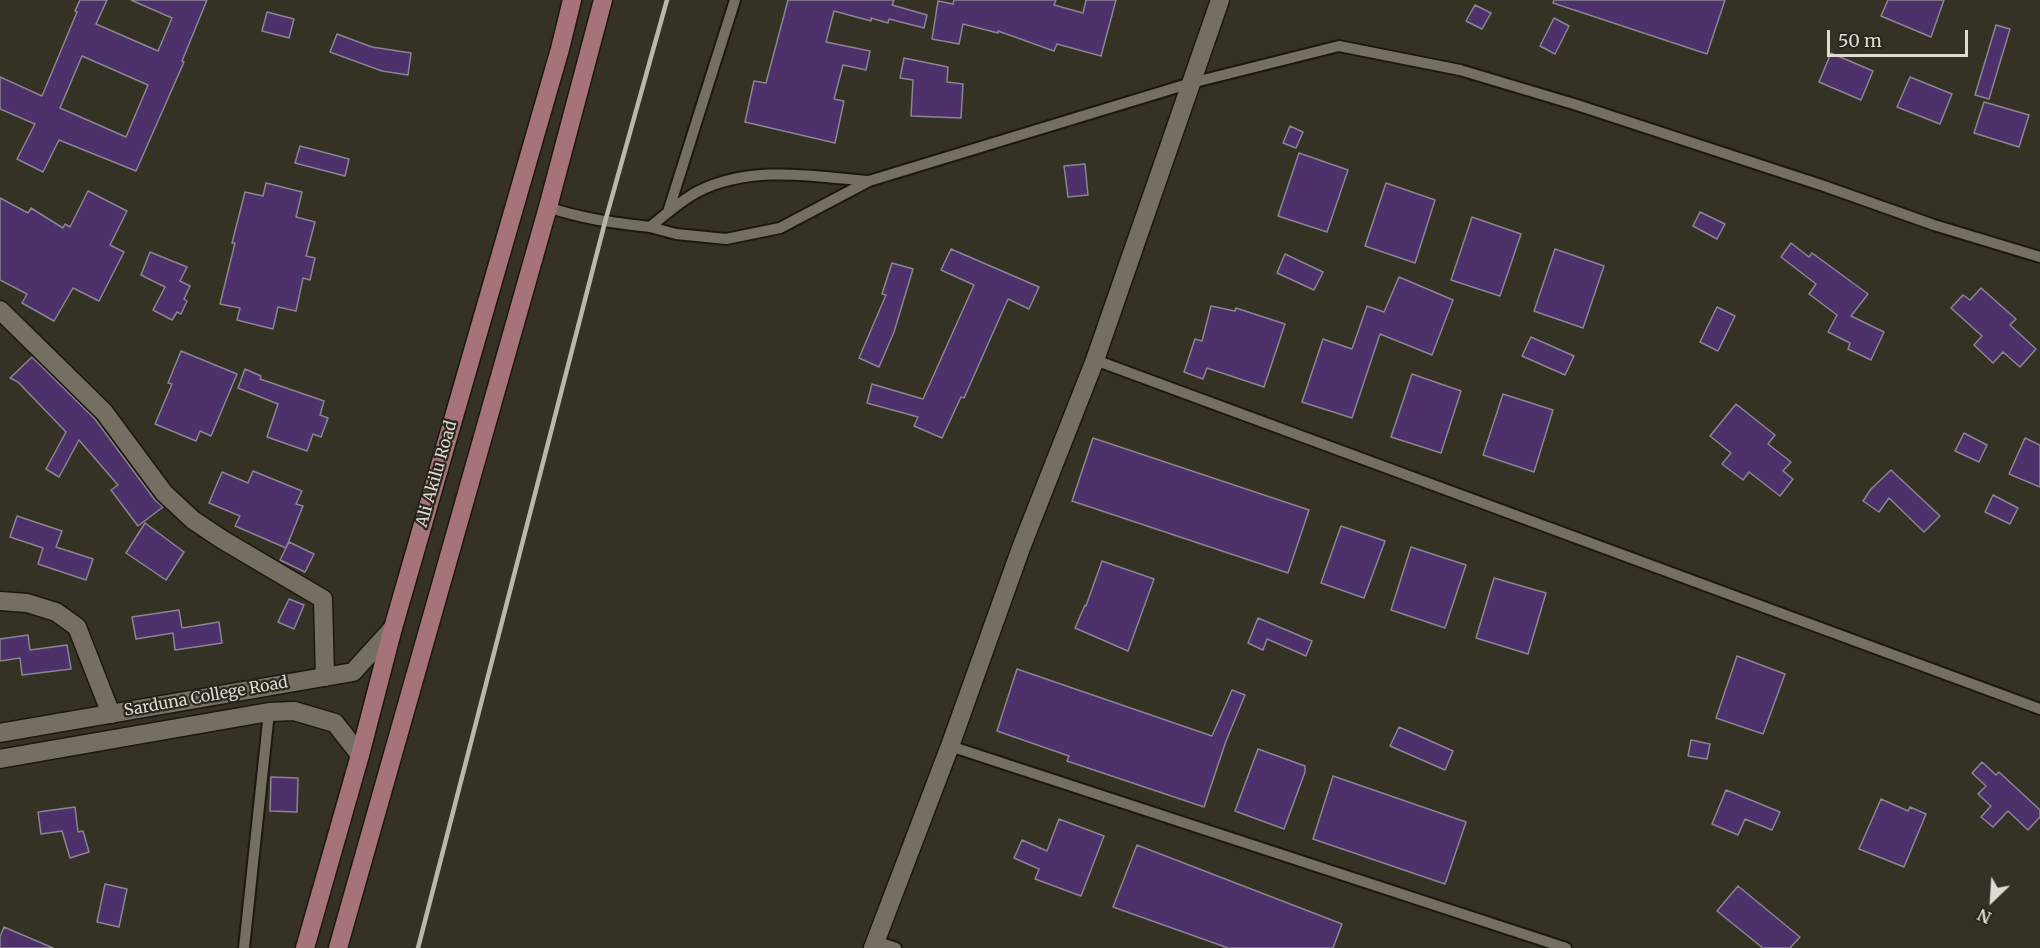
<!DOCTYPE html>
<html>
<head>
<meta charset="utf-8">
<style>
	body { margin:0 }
	#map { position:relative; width:2040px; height:948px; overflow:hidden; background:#363125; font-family:Merriweather,serif }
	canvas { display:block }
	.north { position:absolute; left:1962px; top:870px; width:60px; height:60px; -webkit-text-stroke:4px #2c271c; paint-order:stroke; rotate:205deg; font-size:16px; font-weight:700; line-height:24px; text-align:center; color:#dedbd3 }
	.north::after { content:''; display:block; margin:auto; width:21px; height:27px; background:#dedbd3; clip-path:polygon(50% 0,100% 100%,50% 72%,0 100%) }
	.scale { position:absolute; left:1827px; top:30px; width:141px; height:27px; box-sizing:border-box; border:3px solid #dedbd3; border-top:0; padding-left:8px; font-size:18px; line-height:21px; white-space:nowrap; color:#dedbd3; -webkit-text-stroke:4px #2c271c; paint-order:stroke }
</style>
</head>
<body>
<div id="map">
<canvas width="2040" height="948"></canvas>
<div class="north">N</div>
<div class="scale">50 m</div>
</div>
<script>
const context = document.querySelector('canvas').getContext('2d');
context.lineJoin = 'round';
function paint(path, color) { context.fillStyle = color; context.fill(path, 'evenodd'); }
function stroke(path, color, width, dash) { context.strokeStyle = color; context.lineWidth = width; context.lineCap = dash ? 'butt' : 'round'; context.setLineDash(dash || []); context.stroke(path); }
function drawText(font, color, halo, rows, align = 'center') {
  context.font = font + ' Merriweather,serif'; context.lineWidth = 4.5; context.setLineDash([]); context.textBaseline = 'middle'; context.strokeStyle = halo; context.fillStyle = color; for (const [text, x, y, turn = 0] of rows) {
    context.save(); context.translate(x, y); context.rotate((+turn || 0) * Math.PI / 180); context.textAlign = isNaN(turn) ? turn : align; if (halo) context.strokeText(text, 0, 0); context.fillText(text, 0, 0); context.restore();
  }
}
const building = new Path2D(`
	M80,0h27l-11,24 62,27 14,-33 -41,-18h76l-25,61 2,1 -48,109 -77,-31 -16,32 -26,-13 18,-35 -35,-15v-32l42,19 35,-84 -2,-1zM82,56l66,29 -22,52 -66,-29z
	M788,0h106l-2,5 35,10 -3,13 -35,-9 -1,4 -17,-5v3l-37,-10 -8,31 44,9 -4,19 -23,-5 -9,34 10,2 -9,42 -90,-21 9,-41 12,2z
	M954,0h102l-2,5 29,8 3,-13h30l-15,56 -44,-12 -3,7 -56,-20v2l-35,-9 -4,20 -27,-5 6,-38 15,3z
	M1554,0h171l-18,54 -154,-51z
	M1888,0h56l-13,37 -50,-21z
	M1475,5l16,8 -9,16 -16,-8z
	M267,12l27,7 -5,19 -27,-7z
	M1554,18l15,8 -14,28 -15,-8z
	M1996,25l14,4 -21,70 -14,-4z
	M337,34l35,13 39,6 -3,22 -26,-4 -52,-19z
	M1831,53l42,18 -12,29 -42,-18z
	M904,58l44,9 -1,15 16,2 -2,34 -50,-2 2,-36 -13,-2z
	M1910,77l42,17 -12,30 -43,-17z
	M1984,102l45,13 -10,32 -45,-14z
	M1290,126l13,6 -7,16 -13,-5z
	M300,146l49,13 -4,17 -50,-13z
	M1299,153l49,17 -21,62 -49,-16z
	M1085,164l3,31 -20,2 -4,-31z
	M266,183l36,9 -6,25 19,5 -9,34 9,2 -5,22 -7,-2 -7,33 -18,-4 -5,22 -36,-9 3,-12 -20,-4 15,-61h-3l13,-51 18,4z
	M1386,183l49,17 -20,63 -50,-17z
	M88,191l39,20 -17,34 14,7 -25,49 -26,-13 -19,33 -32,-18 5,-9 -27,-14v-82l28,15 3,-5 32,20 2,-4 5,3z
	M1700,212l25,12 -8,15 -24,-13z
	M1472,217l49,17 -21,62 -49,-16z
	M1791,243l18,14 3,-4 56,41 -17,22 33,16 -13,28 -23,-11 2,-6 -22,-11 9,-17 -28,-21 7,-10 -35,-27z
	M951,249l88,38 -10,22 -21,-10 -44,99 -3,-1 -19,41 -28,-12 4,-9 -51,-14 5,-19 51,15 51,-114 -33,-15z
	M1555,249l49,17 -21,62 -49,-17z
	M150,252l37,15 -7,14 10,5 -6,13 3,2 -6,13 -4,-2 -5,8 -19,-10 12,-23 -24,-12z
	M1285,254l38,18 -9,18 -37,-17z
	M892,263l21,6 -19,63 -15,35 -20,-9 27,-63 -4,-1z
	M1399,277l54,23 -21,55 -52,-21 -28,84 -50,-16 21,-63 29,10 15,-43 17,6z
	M1981,288l35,31 -6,6 26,24 -16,18 -17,-15 -10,11 -19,-18 8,-9 -31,-28 12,-13 7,5z
	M1211,306l24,5 1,-3 49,16 -21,63 -57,-19 -4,11 -19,-7 11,-33 7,2z
	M1717,307l18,9 -17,35 -18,-9z
	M1531,337l43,19 -9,19 -43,-19z
	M181,351l56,23 -26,62 -11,-5 -4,10 -41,-17 17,-40 -4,-1z
	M32,357l63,62 60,81 8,7 -25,19 -27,-36 7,-5 -39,-45 -20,37 -13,-8 20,-37 -48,-50 -8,-4z
	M245,369l16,7 -1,3 64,22 -4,14 8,3 -7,19 -8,-3 -6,17 -40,-14 11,-33 -40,-16z
	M1412,374l49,17 -20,62 -50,-16z
	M1503,394l50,16 -19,62 -51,-17z
	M1736,404l39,31 -7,9 23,18 -8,9 10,8 -13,17 -31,-24 -6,8 -21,-16 9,-11 -21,-17z
	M1964,433l23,12 -8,17 -24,-11z
	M1093,438l216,72 -21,63 -216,-72z
	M2025,438l15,7v42l-31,-13z
	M1891,470l49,46 -16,16 -35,-34 -10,14 -16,-11 8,-12z
	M253,471l49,20 -6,13 7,2 -17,42 -51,-22 5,-10 -31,-13 13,-31 26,11z
	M1993,495l25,13 -8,16 -25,-12z
	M17,516l45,15 -6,16 37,12 -7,21 -48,-16 5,-16 -33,-11z
	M145,523l39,29 -18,28 -40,-27z
	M1341,526l44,15 -21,57 -43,-15z
	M289,542l25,12 -9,18 -25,-12z
	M1411,547l55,18 -21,63 -54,-18z
	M1102,561l52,18 -26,72 -53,-23 10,-23 1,1z
	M1494,578l52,15 -18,61 -52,-16z
	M289,599l15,6 -10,24 -16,-7z
	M179,610l3,18 37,-6 3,21 -47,7 -2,-17 -37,6 -4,-22z
	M1258,618l54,23 -6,15 -39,-17 -4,11 -15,-7z
	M28,635l2,15 37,-5 4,24 -49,6 -2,-17 -20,3v-22z
	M1737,656l48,18 -22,60 -47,-16z
	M1017,669l195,67 20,-46 13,5 -19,46 -22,66 -137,-46 2,-5 -72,-25z
	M1399,727l54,24 -8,19 -55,-24z
	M1691,740l19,4 -3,15 -19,-3z
	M1258,749l47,17v6l-21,57 -49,-18z
	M1982,762l14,13 3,-3 41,38v7l-12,13 -20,-19 -15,16 -12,-10 10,-11 -13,-12 8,-8 -14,-13z
	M1333,776l133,46 -21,62 -132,-45z
	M271,777l27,1 -1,34 -27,-1z
	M1726,790l54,22 -8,18 -27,-11 -7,16 -26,-11z
	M1881,799l27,12 2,-4 16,7 -22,53 -45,-18z
	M75,807l3,25 5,-1 6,21 -19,6 -8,-27 -21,3 -3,-22z
	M1059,819l45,17 -23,60 -46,-17 4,-10 -25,-11 8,-18 25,11z
	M1137,845l205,79 -9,24h-105l-115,-41z
	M105,884l22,5 -8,38 -22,-5z
	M1738,886l62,51 -10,11h-27l-46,-37z
	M4,927l49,21h-53v-11z`);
paint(building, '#4d316b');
stroke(building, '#8a8592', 1.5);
const service = new Path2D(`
	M548,207c34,12 67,16 102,20 15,-12 31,-27 49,-36 52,-26 114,-15 169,-10
	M668,212l67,-212
	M650,227l26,7 50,5 54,-11 89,-47 322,-98 148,-37 121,24 117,35 247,81 110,39 106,32
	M1095,360l945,349
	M950,746l616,202
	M875,941l21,7
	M244,948l25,-236`);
const minor = new Path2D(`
	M0,310l104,102 60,81 29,27 30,20 100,59 2,78
	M0,601l27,2 29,9 21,15 34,87
	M873,948l77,-202 71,-198 74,-188 125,-360`);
const tertiary = new Path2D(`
	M0,733l353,-61 40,-44
	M0,759l269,-47 25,-1 41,12 25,32`);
const primary = new Path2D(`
	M305,948l55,-193 33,-127 167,-579 12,-49
	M338,948l210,-741 55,-207`);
stroke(service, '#1d180e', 14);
stroke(minor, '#1d180e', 21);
stroke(tertiary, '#1d180e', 21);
stroke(primary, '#1d180e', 21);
stroke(service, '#746f62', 10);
stroke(minor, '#746f62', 18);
stroke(tertiary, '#746f62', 18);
stroke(primary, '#a67378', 18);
stroke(new Path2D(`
	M418,948l187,-726 62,-222`), '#bbb7af', 4.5);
drawText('16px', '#dedbd3', '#2c271c', [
	["Ali Akilu Road",437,474,-74],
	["Sarduna College Road",206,697,-10]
]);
</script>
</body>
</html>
